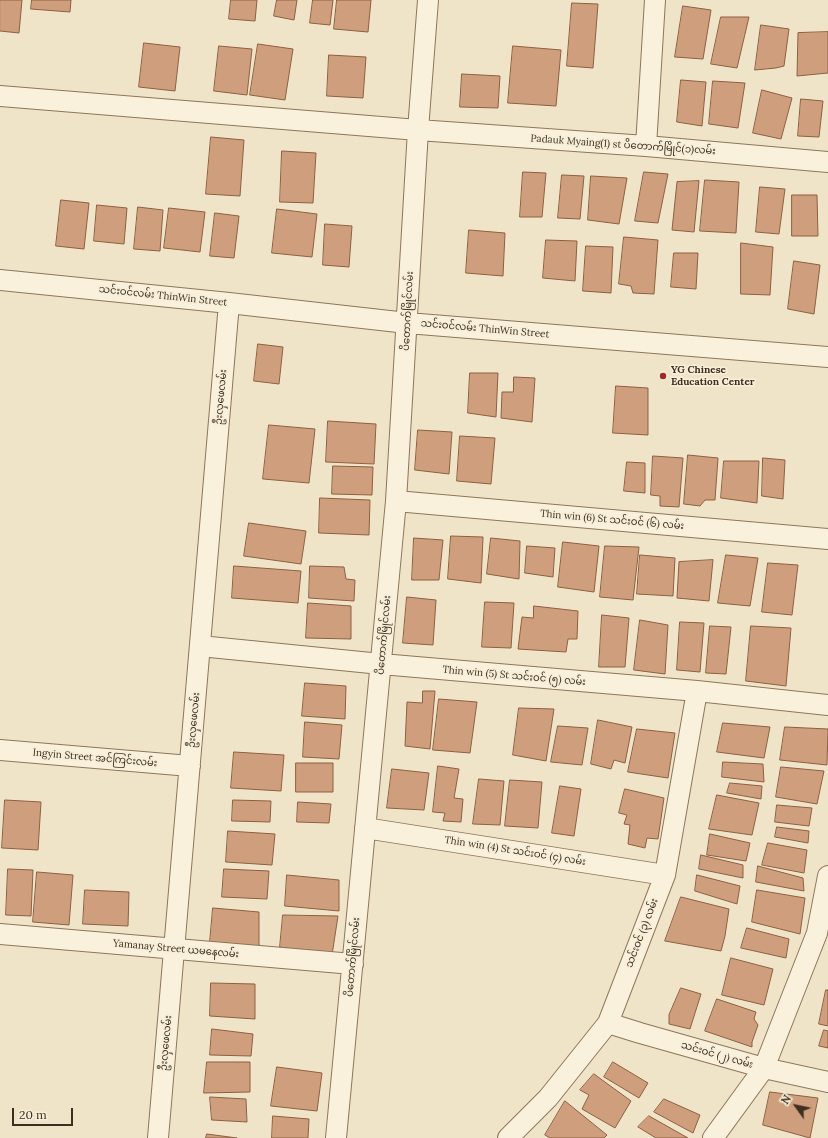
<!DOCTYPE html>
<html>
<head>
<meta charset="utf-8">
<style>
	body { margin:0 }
	#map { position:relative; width:828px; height:1138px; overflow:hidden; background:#f0e4c8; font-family:Lora,serif }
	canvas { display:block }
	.north { position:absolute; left:776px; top:1086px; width:40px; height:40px; -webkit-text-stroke:3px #f7eed8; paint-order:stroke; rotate:303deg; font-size:11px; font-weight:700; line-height:16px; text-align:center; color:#3d2e20 }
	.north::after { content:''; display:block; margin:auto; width:14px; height:18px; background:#3d2e20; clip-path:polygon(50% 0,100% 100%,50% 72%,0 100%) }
	.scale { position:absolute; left:12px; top:1108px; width:61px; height:18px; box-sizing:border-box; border:2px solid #3d2e20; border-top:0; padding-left:5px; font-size:12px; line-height:14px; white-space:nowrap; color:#3d2e20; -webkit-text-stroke:3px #f7eed8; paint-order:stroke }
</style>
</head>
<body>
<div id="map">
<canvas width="828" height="1138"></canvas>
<div class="north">N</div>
<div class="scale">20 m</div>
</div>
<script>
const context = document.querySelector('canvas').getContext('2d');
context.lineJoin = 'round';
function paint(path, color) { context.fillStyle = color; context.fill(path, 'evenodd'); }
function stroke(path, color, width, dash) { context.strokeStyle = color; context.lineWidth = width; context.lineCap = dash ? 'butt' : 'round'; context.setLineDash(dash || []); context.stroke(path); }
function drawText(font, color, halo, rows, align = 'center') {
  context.font = font + ' Lora,"Noto Sans Myanmar",serif'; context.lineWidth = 3.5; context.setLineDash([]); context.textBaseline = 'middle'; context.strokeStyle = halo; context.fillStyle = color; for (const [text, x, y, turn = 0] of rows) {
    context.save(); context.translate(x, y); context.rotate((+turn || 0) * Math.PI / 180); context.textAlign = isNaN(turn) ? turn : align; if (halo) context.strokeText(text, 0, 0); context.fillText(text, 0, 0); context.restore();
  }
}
const building = new Path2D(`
	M0,0h22l-3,33 -19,-2z
	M32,0h39l-1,12 -39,-3z
	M231,0h26l-2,21 -26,-2z
	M277,0h20l-3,20 -20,-4z
	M313,0h20l-3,25 -20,-2z
	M337,0h34l-3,32 -34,-3z
	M572,3l26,1 -5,64 -26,-2z
	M683,6l28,4 -8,49 -28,-2z
	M721,17h28l-12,51 -26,-4z
	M761,25l28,4 -5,37 -8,2 -21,2z
	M828,32v41l-31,3 1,-43z
	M144,43l36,4 -5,44 -36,-4z
	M258,44l35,5 -8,51 -35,-5z
	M219,46l33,3 -5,46 -33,-4z
	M513,46l48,4 -5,56 -48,-3z
	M329,55l37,2 -3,41 -36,-2z
	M462,74l38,2 -2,32 -38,-1z
	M681,80l25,2 -4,44 -25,-4z
	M713,81l32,2 -7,45 -29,-4z
	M762,90l30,8 -11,41 -28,-6z
	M801,99l22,2 -4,36 -21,-1z
	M211,137l33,3 -4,56 -34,-2z
	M282,151l34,2 -3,50 -33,-1z
	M523,172l23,1 -4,44h-22z
	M644,172l24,2 -10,49 -23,-2z
	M562,175l22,1 -4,43 -22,-1z
	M591,176l36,2 -8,46 -31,-4z
	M705,180l34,2 -3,51 -36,-2z
	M699,181l-5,51 -22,-2 5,-48z
	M760,187l25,2 -6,45 -23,-2z
	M792,195h25l1,41h-26z
	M61,200l28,3 -5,46 -28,-3z
	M97,205l30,3 -3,36 -30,-3z
	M138,207l25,3 -3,41 -26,-2z
	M169,208l36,4 -5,40 -36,-4z
	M277,209l40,5 -5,43 -40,-4z
	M215,213l24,3 -5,42 -24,-2z
	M325,224l27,2 -3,41 -26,-2z
	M469,230l36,3 -2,43 -37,-3z
	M624,237l34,3 -4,54 -21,-1 -2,-7 -12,-2z
	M546,240l31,1 -2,40 -32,-3z
	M741,243l32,4 -3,48 -29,-1z
	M586,246l27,1 -2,46 -28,-2z
	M674,253h24l-2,36 -25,-2z
	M794,261l26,4 -6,49 -26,-5z
	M258,344l25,3 -4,37 -25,-3z
	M470,373h28l-2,44 -28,-4z
	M514,377l21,1 -3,44 -31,-4 1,-26h11z
	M616,386l32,2v47l-35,-2z
	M328,421l48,3 -2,40 -48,-2z
	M269,425l46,4 -6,54 -46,-4z
	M418,430l34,2 -3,42 -34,-4z
	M460,436l35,2 -4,46 -34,-3z
	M688,455l30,3 -3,42h-10l-5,6 -16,-2z
	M653,456l30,2 -4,49 -19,-1v-10l-9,-1z
	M763,458l22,2 -2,39 -21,-3z
	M724,461h35l-2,42 -36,-5z
	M627,462l18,1v30l-21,-2z
	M333,466l40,1 -1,28 -40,-1z
	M320,498l50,2 -1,35 -50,-2z
	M249,523l57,8 -5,33 -57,-8z
	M451,536l32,1 -2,46 -33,-4z
	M414,538l29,2 -4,40h-27z
	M491,538l29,3 -1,38 -32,-5z
	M563,542l36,4 -5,46 -36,-5z
	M527,546l28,2 -2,29 -28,-4z
	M605,546l34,1 -6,53 -33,-3z
	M640,555l35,3 -2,38 -36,-2z
	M726,555l32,3 -8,48 -32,-3z
	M713,560l-4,41 -32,-3 2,-36z
	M768,563l30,2 -6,50 -30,-3z
	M234,566l67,5 -3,32 -66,-5z
	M310,566l34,1 2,12 9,1 -1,21 -45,-3z
	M407,597l29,3 -3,45 -30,-2z
	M485,602l29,1 -3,45 -29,-1z
	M308,603l43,3v33l-45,-1z
	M534,606l44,5 -1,28h-9l-2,13 -48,-3 4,-32 11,1z
	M602,615l27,3 -4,49h-26z
	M640,620l28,5 -3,49 -31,-4z
	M680,622l24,1 -4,49 -23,-2z
	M710,626l21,1 -5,47 -20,-1z
	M751,626l40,2 -5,58 -40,-5z
	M305,683l41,3 -1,33 -43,-3z
	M423,691h12l-5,58 -25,-3 2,-44 15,1z
	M439,699l38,3 -7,51 -37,-3z
	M519,708l35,1 -8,52 -33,-6z
	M598,720l34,7 -7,36 -11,-3 -3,9 -20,-5z
	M305,722l37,3 -3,34 -36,-2z
	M723,723l47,4 -6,31 -47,-6z
	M558,726l30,2 -6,37 -31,-3z
	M785,727l43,2 -1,36 -47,-5z
	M637,729l38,4 -7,45 -40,-6z
	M234,752l50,3 -3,36 -50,-3z
	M723,762l40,2 1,18 -42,-5z
	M296,763h37v29h-37z
	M438,766l21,3 -5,29 9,1 -2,23 -18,-1 2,-8 -12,-1z
	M781,767l43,4 -7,33 -41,-7z
	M392,769l37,4 -5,37 -37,-2z
	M479,779l25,2 -4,44 -27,-1z
	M510,780l32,2 -4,46 -33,-2z
	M730,783l32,3 -1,13 -34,-6z
	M560,786l21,3 -7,47 -22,-3z
	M625,789l39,9 -6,41 -11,-1 -2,10 -17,-4 2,-19 -6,-1 3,-9 -8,-2z
	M717,795l42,8 -7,32 -43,-6z
	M5,800l36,2 -3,48 -36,-2z
	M233,800l38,1 -1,21 -38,-1z
	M298,802l33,2 -2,19 -32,-1z
	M777,805l35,3 -3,18 -34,-4z
	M777,827l32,4 -1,12 -33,-6z
	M228,831l47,3 -3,31 -46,-3z
	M710,834l40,9 -4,18 -39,-6z
	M768,843l39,7 -3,23 -42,-8z
	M701,855l42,10v13l-44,-9z
	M758,866l45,12 1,13 -48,-9z
	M8,869l25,1 -2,46 -25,-1z
	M224,869l45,2 -2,28 -45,-2z
	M37,872l36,3 -4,50 -36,-3z
	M287,875l52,5v31l-54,-5z
	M697,875l43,11 -3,18 -42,-13z
	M85,890l44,2 -1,34 -45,-2z
	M757,890l48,8 -5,36 -48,-12z
	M681,897l48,12 -4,27 -4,15 -56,-10z
	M213,908l46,4v34l-49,-4z
	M283,915l55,1 -6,39 -52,-8z
	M747,928l42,11 -3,19 -45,-10z
	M731,958l42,11 -9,36 -42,-10z
	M211,983l44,1v35l-45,-3z
	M681,988l20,6 -11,35 -21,-5v-9z
	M826,990h2v36l-9,-2z
	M717,999l39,13 -2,7 4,6 -6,17v5l-47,-16z
	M212,1029l41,5 -2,22 -41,-1z
	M824,1030l4,1v17l-9,-2z
	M207,1062h43v30l-46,1z
	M613,1062l35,21 -9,15 -35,-21z
	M277,1067l45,6 -5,38 -46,-5z
	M594,1074l37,27 -16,27 -33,-19 7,-14 -9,-5z
	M770,1092l48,6 -8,40 -47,-13z
	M210,1097l36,2 1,23 -35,-2z
	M664,1099l36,16 -7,18 -39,-21z
	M565,1101l42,34 -3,3h-54l-5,-3z
	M273,1116l36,3 -1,19h-36z
	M649,1116l39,22h-32l-18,-11z
	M207,1134l30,4h-31z`);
paint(building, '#cf9f7d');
stroke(building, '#8d5f41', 1);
const minor = new Path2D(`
	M0,96l418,34 228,16 182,16
	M646,146l9,-146
	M0,280l229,23 178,20 421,34
	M396,501l432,38
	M200,646l181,18 316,27 131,14
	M0,750l190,16
	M365,828l300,47
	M0,934l353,30
	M608,1023l32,10 124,35 64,14
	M158,1138l71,-835
	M336,1138l60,-637 22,-371 10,-130
	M508,1138l40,-40 60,-75 57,-148 32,-184
	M713,1138l51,-70 53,-135 11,-57`);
stroke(minor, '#8d765c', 22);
stroke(minor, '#faf1dc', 20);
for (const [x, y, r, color] of [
	[663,376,4,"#9e2a2b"]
]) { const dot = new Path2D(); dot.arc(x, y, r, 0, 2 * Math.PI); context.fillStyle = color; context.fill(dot); stroke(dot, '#f7eed8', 1.5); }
drawText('10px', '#3d2e20', '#f7eed8', [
	["Padauk Myaing(1) st ပိတောက်မြိုင်(၁)လမ်း",623,145,4],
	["သင်းဝင်လမ်း ThinWin Street",163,296,6],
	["ပိတောက်မြိုင်လမ်း",408,311,-87],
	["သင်းဝင်လမ်း ThinWin Street",485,329,5],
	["ဦးလှဖေလမ်း",221,397,-85],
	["Thin win (6) St သင်းဝင် (၆) လမ်း",612,520,5],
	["ပိတောက်မြိုင်လမ်း",384,635,-85],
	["Thin win (5) St သင်းဝင် (၅) လမ်း",514,676,5],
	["ဦးလှဖေလမ်း",194,720,-85],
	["Ingyin Street အင်ကြင်းလမ်း",95,758,5],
	["Thin win (4) St သင်းဝင် (၄) လမ်း",515,851,9],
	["သင်းဝင် (၃) လမ်း",642,933,-69],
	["Yamanay Street ယမနေလမ်း",176,949,5],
	["ပိတောက်မြိုင်လမ်း",353,957,-85],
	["ဦးလှဖေလမ်း",166,1043,-85],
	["သင်းဝင် (၂) လမ်း",717,1055,16]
]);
drawText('bold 10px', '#3d2e20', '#f7eed8', [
	["YG Chinese",671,370],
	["Education Center",671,382]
], 'left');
</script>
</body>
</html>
